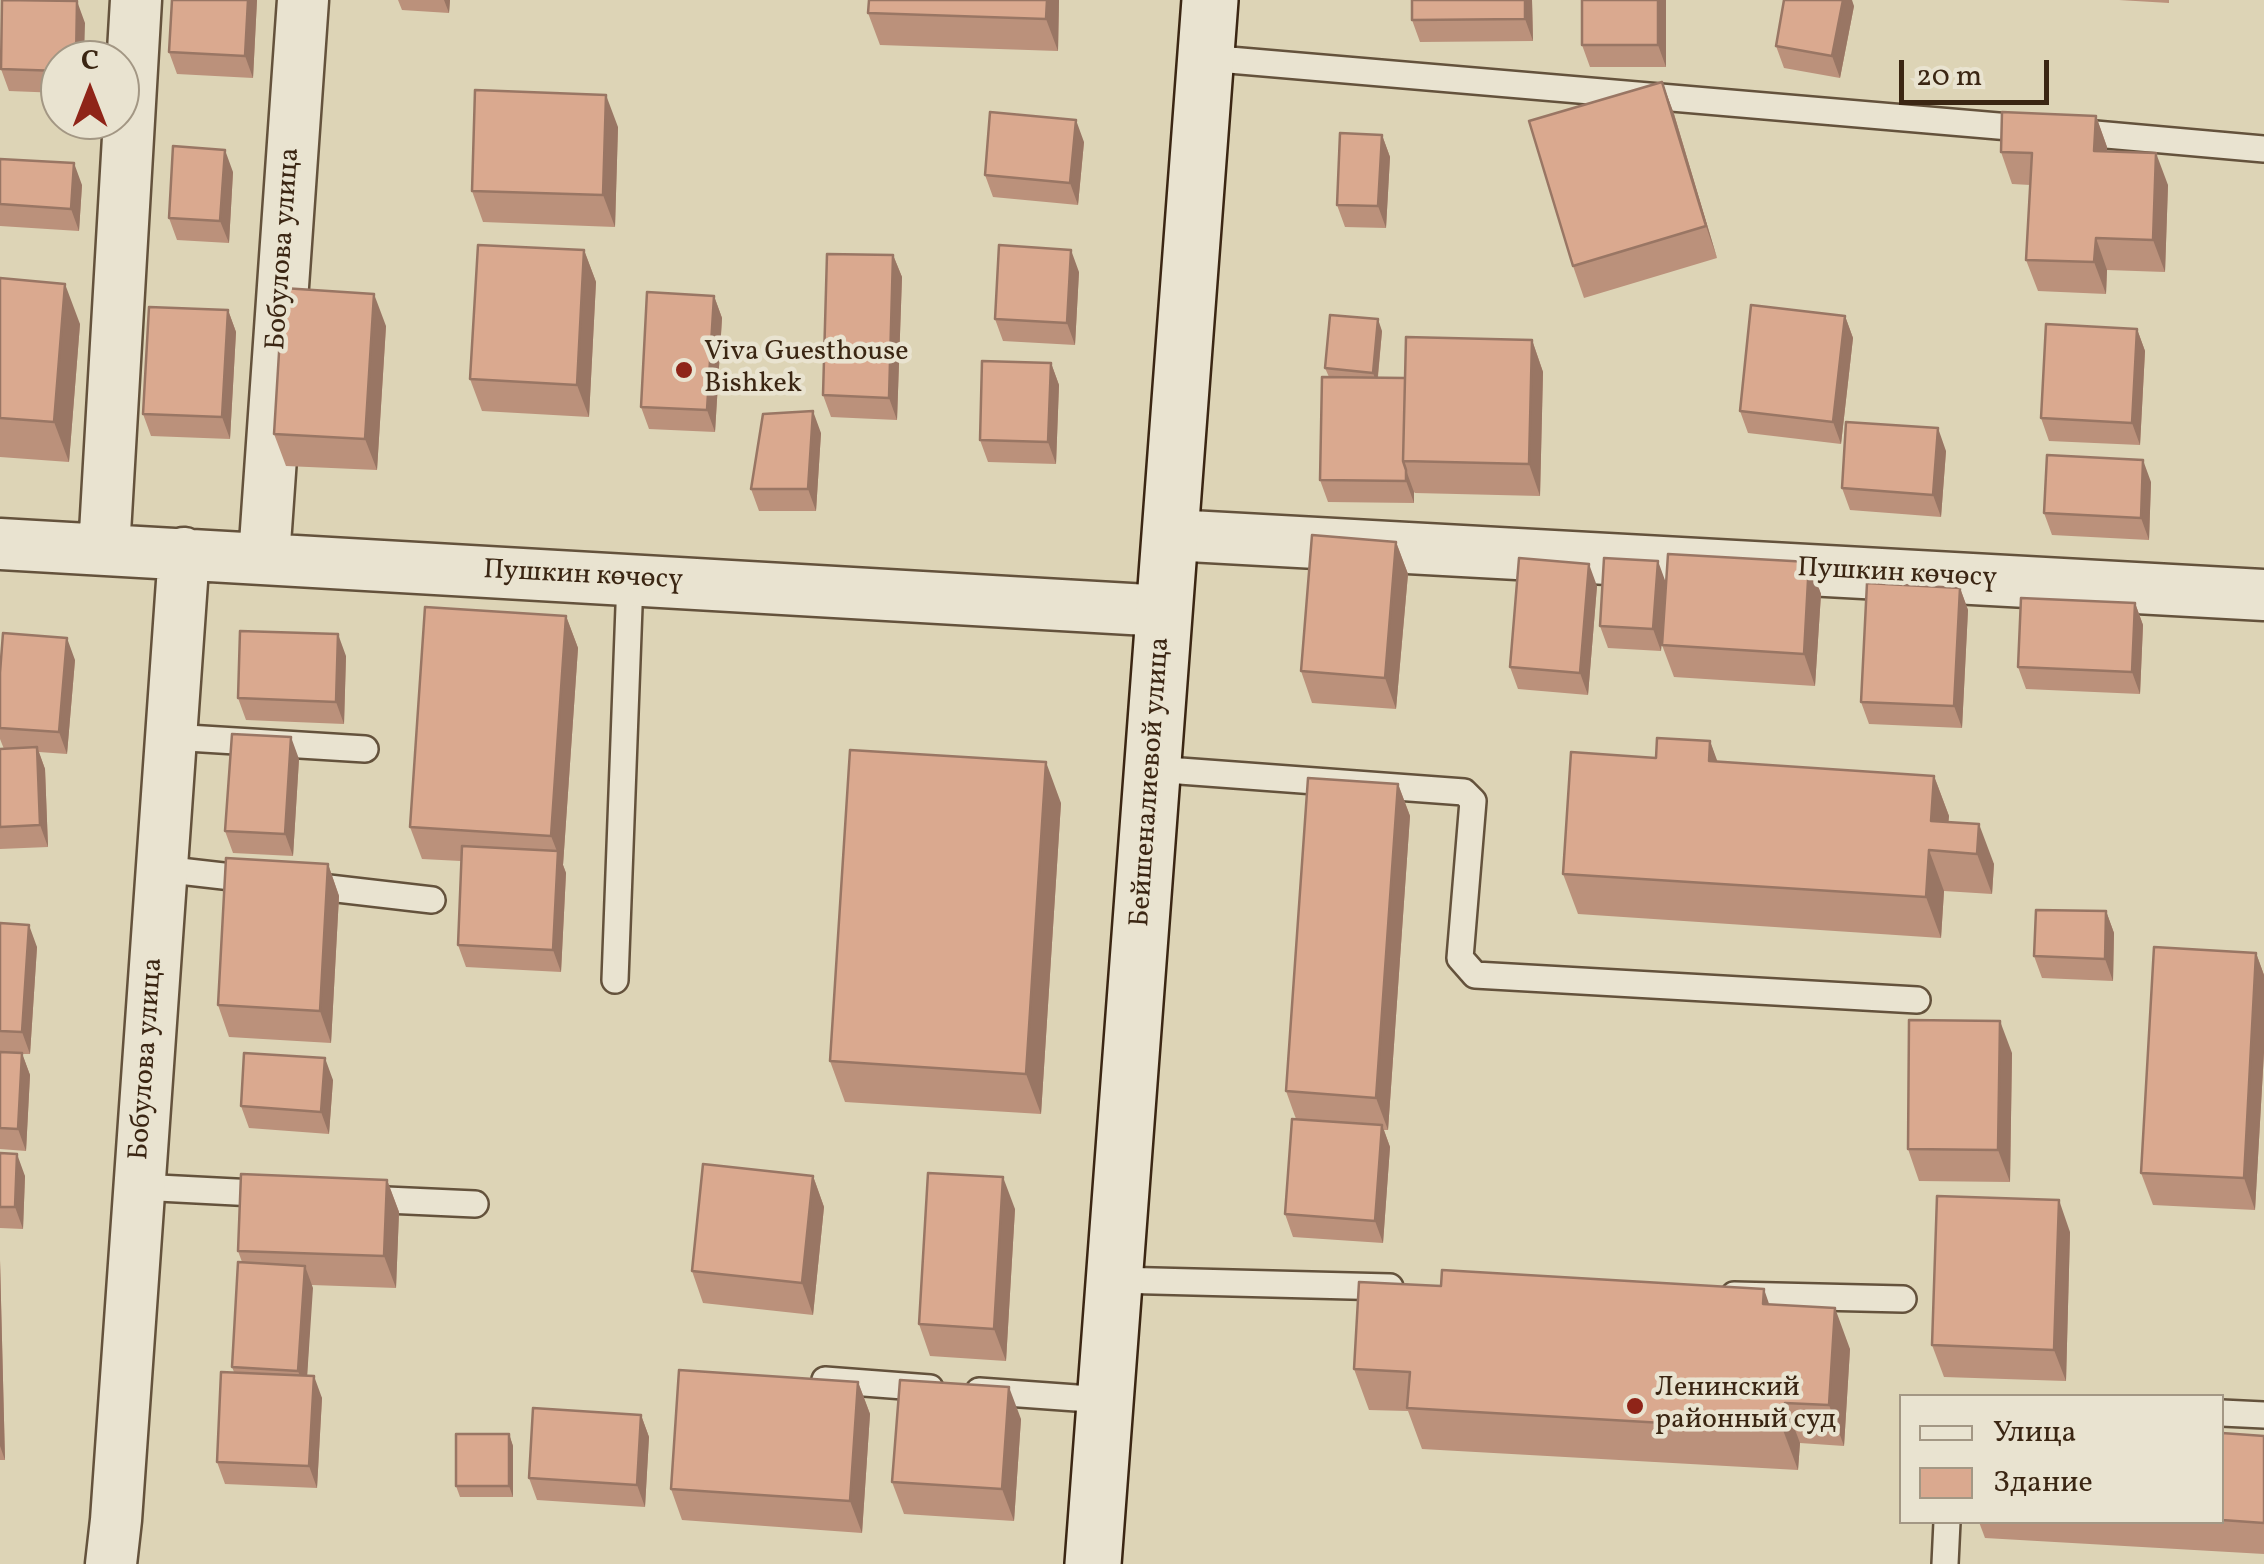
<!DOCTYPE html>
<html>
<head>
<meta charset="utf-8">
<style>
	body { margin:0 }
	#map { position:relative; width:2264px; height:1564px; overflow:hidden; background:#ddd4b6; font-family:Vollkorn,serif }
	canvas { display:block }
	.legend { position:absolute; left:1899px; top:1394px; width:325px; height:130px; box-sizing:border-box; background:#e9e3d0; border:2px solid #a39784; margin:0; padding:12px 18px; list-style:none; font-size:30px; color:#3b2613 }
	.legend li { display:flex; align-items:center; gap:20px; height:50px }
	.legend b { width:50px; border:2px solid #a39784 }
	.north { position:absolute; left:40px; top:40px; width:100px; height:100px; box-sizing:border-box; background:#e9e3d0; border:2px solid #a39784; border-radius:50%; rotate:0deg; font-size:28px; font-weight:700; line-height:40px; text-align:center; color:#3b2613 }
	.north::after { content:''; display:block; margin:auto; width:35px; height:45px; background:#8f2418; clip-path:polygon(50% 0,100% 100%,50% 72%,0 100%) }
	.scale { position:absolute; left:1899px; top:60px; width:150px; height:45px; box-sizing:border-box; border:5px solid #3b2613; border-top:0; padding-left:12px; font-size:30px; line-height:35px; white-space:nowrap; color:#3b2613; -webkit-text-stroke:8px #e9e3d0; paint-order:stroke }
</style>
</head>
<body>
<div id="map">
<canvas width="2264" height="1564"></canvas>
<ul class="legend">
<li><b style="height:12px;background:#e9e3d0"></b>Улица</li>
<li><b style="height:28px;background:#daa98f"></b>Здание</li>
</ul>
<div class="north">С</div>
<div class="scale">20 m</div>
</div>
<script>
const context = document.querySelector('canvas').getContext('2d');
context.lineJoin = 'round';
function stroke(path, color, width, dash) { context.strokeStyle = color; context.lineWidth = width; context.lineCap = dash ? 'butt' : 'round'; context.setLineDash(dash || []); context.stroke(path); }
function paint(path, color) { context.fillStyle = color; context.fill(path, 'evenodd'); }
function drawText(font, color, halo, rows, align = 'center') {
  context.font = font + ' Vollkorn,serif'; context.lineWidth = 9; context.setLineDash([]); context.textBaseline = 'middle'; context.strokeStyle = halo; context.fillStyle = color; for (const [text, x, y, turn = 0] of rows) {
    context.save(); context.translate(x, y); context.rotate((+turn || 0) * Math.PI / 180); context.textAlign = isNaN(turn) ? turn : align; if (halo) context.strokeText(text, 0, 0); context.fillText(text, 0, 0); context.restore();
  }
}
const lane = new Path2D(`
	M1206,58l827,71
	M2073,132l191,17
	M171,737l194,12
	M1153,769l311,23 9,9 -13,157 15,17 442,25
	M162,869l96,11
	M303,885l129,15
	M615,980l15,-400
	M139,1187l135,7
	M364,1199l111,5
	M1115,1280l275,7
	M1734,1295l169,4
	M825,1380l105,8
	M979,1391l125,9
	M2222,1413l42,2
	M1945,1564l2,-42`);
const street = new Path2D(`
	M1171,535l1093,60
	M0,544l1165,67
	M104,550l32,-550
	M264,558l39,-558
	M111,1564l5,-44 68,-967`);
const secondary = new Path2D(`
	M1093,1564l117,-1564`);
stroke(lane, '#64523c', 30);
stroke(street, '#64523c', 55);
stroke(secondary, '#3b2613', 60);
stroke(lane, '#e9e3d0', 25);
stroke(street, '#e9e3d0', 50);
stroke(secondary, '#e9e3d0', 55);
paint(new Path2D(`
	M172,0h85l-4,78 -76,-4 -8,-22z
	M398,0h52l-1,13 -47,-3z
	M869,0h190l-1,51 -178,-6 -12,-32z
	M1412,0h120l1,41 -113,1 -8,-22z
	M1666,0v67h-76l-8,-22z
	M2119,0h50v3z
	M1854,6l-14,72 -56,-10 -8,-22z
	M85,23l-25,37v33l-51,-2 -8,-22z
	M1662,82l12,32 43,144 -133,40 -11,-32z
	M2096,116l11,31v5l61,33 -3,87 -58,-2 -1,24 -68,-3 -12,-31 4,-75 -18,-1 -11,-32z
	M618,127l-3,100 -132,-5 -11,-31z
	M1382,135l8,22 -4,71 -41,-1 -8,-22z
	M1084,142l-6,63 -85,-8 -8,-22z
	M0,159l82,26 -3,46 -79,-5z
	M233,172l-4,71 -52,-3 -8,-22z
	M584,250l12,32 -7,135 -107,-6 -12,-32z
	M893,255l9,22 -5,143 -66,-3 -8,-22z
	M1079,272l-4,73 -72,-4 -8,-22z
	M0,278l80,46 -11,138 -69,-5z
	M714,296l8,22 -7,114 -66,-3 -8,-22z
	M228,310l8,22 -6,107 -79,-3 -8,-22z
	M1845,316l8,22 -12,106 -93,-11 -8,-22z
	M386,326l-9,144 -91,-4 -12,-32z
	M2137,329l8,22 -5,94 -91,-4 -8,-23z
	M1382,331l-4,46 27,1 127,-38 11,32 -3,124 -125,-3 -1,-1v11l-86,-1 -8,-22 9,-103 -4,-9z
	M1051,363l8,22 -3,79 -68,-2 -8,-22z
	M821,433l-5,78h-57l-8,-22z
	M1946,451l-5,66 -91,-7 -8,-22z
	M2151,482l-2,58 -97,-5 -8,-22z
	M1396,542l12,32 -12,135 -84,-6 -11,-32z
	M1809,562l12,32 -6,92 -141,-9 -12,-32 1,-19 -2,25 -53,-3 -8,-22 66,-44z
	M1597,586l-9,109 -70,-6 -8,-22z
	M1960,588l8,22 -6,118 -93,-4 -8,-22z
	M2135,603l8,22 -3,69 -114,-5 -8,-22z
	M566,616l12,32 -15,217 3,8 -5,99 -95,-5 -8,-22 3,-84 -39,-2 -12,-32z
	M346,656l-2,68 -98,-4 -8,-22z
	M75,660l-8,94 -28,-2 6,17 3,78 -48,2v-100h4l-4,-10v-66z
	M1710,741l7,21 217,14 15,40 -1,6 46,42 -2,30 -48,-3 -3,47 -363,-24 -15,-40 93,-116z
	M299,759l-6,97 -60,-3 -8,-22z
	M1398,784l12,32 -22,314h-4l6,17 -7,96 -90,-6 -8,-23 11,-95 -10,-28z
	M1061,803l-20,311 -196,-12 -15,-41z
	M328,864l11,32 -8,147 -102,-6 -11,-32z
	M2106,911l8,22 -1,48 -71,-3 -8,-22z
	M0,923l37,24 -7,107h-8l8,21 -4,76 -26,-2z
	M2256,953l8,22v77l-9,158 -102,-5 -12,-32z
	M2012,1053l-2,129 -91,-1 -11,-32z
	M333,1080l-4,54 -80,-6 -8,-22z
	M0,1153l25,23 -2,53 -23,-1z
	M813,1176l11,31 -11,108 -110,-12 -11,-32z
	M387,1180l12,32 -3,76 -84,-3 -5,91 15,22 -5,90 -92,-4 -8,-22 17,-90 -2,-5 10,-105 -4,-11z
	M1015,1209l-9,152 -76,-5 -11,-32z
	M2070,1232l-4,149 -122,-4 -12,-32z
	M0,1260l5,200h-5z
	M1769,1305l81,44 -6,97 -44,-3 -2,27 -376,-21 -14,-38 -39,-1 -15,-41z
	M858,1382l12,32 -8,119 -180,-13 -11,-31z
	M641,1415l8,22 -4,70 -108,-7 -8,-22z
	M1021,1419l-7,102 -110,-7 -12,-32z
	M2222,1433l42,3v118l-279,-16 -6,-16h243z
	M509,1434l4,12v51h-53l-4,-11z`), '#bb917b');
paint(new Path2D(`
	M248,0h9l-4,78 -8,-22z
	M444,0h6l-1,13z
	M1047,0h12l-1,51 -12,-32z
	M1525,0h7l1,41 -8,-22z
	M1658,0h8v67l-8,-22z
	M1843,0h9l2,6 -14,72 -8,-22z
	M77,1l8,22 -1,37h-8z
	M1662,82l12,32 43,144 -11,-32z
	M606,95l12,32 -3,100 -12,-32z
	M2096,116l11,31 -1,36 -12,-32z
	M1076,120l8,22 -6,63 -8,-22z
	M1382,135l8,22 -4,71 -8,-22z
	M225,150l8,22 -4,71 -9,-22z
	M2156,153l12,32 -3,87 -12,-32z
	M74,163l8,22 -3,46 -8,-22z
	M2096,238l11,32 -1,24 -12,-32z
	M584,250l12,32 -7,135 -12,-32z
	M1071,250l8,22 -4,73 -8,-22z
	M893,255l9,22 -5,143 -8,-22z
	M65,284l15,40 -11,138 -15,-40z
	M374,294l12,32 -9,144 -12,-31z
	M714,296l8,22 -7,114 -8,-22z
	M228,310l8,22 -6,107 -8,-22z
	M1845,316l8,22 -12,106 -8,-22z
	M1378,319l4,12 -5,53 -4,-11z
	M2137,329l8,22 -5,94 -8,-22z
	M1532,340l11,32 -3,124 -11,-32z
	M1051,363l8,22 -3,79 -8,-22z
	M813,411l8,22 -5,78 -8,-22z
	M1938,428l8,23 -5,66 -8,-22z
	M2143,460l8,22 -2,58 -8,-22z
	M1406,470l8,22v11l-8,-22z
	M1396,542l12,32 -12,135 -11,-31z
	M1658,561l8,22 -5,68 -8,-22z
	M1809,562l12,32 -6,92 -11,-32z
	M1589,564l8,22 -9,109 -8,-22z
	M1960,588l8,22 -6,118 -8,-22z
	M2135,603l8,22 -3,69 -8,-22z
	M566,616l12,32 -15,217 3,8 -5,99 -8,-22 5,-96 -7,-18z
	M338,634l8,22 -2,68 -8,-22z
	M67,638l8,22 -8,94 -8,-22z
	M291,737l8,22 -6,97 -8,-22z
	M1710,741l15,41 -16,-21z
	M37,747l8,22 3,78 -8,-22z
	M1046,762l15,41 -20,311 -15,-40z
	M1934,776l15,40 -3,36 -15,-31z
	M1398,784l12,32 -22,314 -12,-32z
	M1979,824l15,40 -2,30 -15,-40z
	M1929,850l15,41 -3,47 -15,-41z
	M328,864l11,32 -8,147 -11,-32z
	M2106,911l8,22 -1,48 -8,-22z
	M29,925l8,22 -7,107 -8,-22z
	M2256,953l8,22v77l-9,158 -11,-32z
	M2000,1021l12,32 -2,129 -12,-32z
	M22,1053l8,22 -4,76 -8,-22z
	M325,1058l8,22 -4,54 -8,-22z
	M1382,1125l8,22 -7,96 -8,-22z
	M17,1154l8,22 -2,53 -8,-22z
	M813,1176l11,31 -11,108 -11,-32z
	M1003,1177l12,32 -9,152 -12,-32z
	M387,1180l12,32 -3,76 -12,-32z
	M2059,1200l11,32 -4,149 -12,-31z
	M0,1260v1l5,199 -5,-14z
	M305,1266l8,22 -7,105 -8,-22z
	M1764,1289l14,41 -15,-26z
	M1835,1308l15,41 -6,97 -15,-41z
	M314,1376l8,22 -5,90 -8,-22z
	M858,1382l12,32 -8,119 -12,-32z
	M1009,1387l12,32 -7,102 -12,-32z
	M1785,1403l15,40 -2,27 -15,-40z
	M641,1415l8,22 -4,70 -8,-22z
	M509,1434l4,12v51l-4,-11z`), '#997664');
const building = new Path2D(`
	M2,0l75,1 -1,59h-16v11l-59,-2z
	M172,0h76l-3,56 -76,-4z
	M869,0h178l-1,19 -178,-6z
	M1412,0h113v19l-113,1z
	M1582,0h76v45h-76z
	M1784,0h59l-11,56 -56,-10z
	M1662,82l44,144 -133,40 -44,-145z
	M475,90l131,5 -3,100 -131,-4z
	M990,112l86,8 -6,63 -85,-8z
	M2002,112l94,4 -2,35 62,2 -3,87 -57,-2 -2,24 -68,-2 6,-107 -31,-1z
	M1340,133l42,2 -4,71 -41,-1z
	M173,146l52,4 -5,71 -51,-3z
	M0,159l74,4 -3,46 -71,-5z
	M478,245l106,5 -7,135 -107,-6z
	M999,245l72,5 -4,73 -72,-4z
	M827,254l66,1 -4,143 -66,-3z
	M0,278l65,6 -11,138 -54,-4z
	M283,288l91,6 -9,145 -91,-5z
	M647,292l67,4 -7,114 -66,-3z
	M1751,305l94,11 -12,106 -93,-11z
	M149,307l79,3 -6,107 -79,-3z
	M1330,315l48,4 -5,54 -48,-5z
	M2046,324l91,5 -5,94 -91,-5z
	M1406,337l126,3 -3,124 -126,-3z
	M982,361l69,2 -3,79 -68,-2z
	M1322,377l83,1 -2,83 3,9v11l-86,-1z
	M813,411l-5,78h-57l12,-75z
	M1846,422l92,6 -5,67 -91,-7z
	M2047,455l96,5 -2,58 -97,-5z
	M1312,535l84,7 -11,136 -84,-7z
	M1668,554l141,8 -5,92 -142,-9z
	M1519,558l70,6 -9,109 -70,-6z
	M1604,558l54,3 -5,68 -53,-3z
	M1867,583l93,5 -6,118 -93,-4z
	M2021,598l114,5 -3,69 -114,-5z
	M425,607l141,9 -15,220 -141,-9z
	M240,631l98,3 -2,68 -98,-4z
	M3,633l64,5 -8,94 -59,-4v-55z
	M232,734l59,3 -6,97 -60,-3z
	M1657,738l53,3 -1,20 225,15 -3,45 48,3 -2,30 -48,-4 -3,47 -363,-23 8,-122 85,6z
	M37,747l3,78 -40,2v-78z
	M850,750l196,12 -20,312 -196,-13z
	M1308,778l90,6 -22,314 -90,-7z
	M462,846l96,5 -5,99 -95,-5z
	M226,858l102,6 -8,147 -102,-6z
	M2036,910l70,1 -1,48 -71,-3z
	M0,923l29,2 -7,107 -22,-1z
	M2154,947l102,6 -12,225 -103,-5z
	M1909,1020l91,1 -2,129 -90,-1z
	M0,1052l22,1 -4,76 -18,-1z
	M244,1053l81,5 -4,54 -80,-6z
	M1292,1119l90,6 -7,96 -90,-7z
	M0,1153l17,1 -2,53h-15z
	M703,1164l110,12 -11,107 -110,-12z
	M928,1173l75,4 -9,152 -75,-5z
	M241,1174l146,6 -3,76 -146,-5z
	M1937,1196l122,4 -5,150 -122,-5z
	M238,1262l67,4 -7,105 -66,-4z
	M1442,1270l322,19 -1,15 72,4 -6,97 -44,-2 -2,27 -376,-22 3,-36 -56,-3 5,-87 82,4z
	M679,1370l179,12 -8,119 -179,-12z
	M221,1372l93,4 -5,90 -92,-4z
	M900,1380l109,7 -7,102 -110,-7z
	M533,1408l108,7 -4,70 -108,-7z
	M2222,1433l42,3v87l-42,-3z
	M456,1434h53v52h-53z`);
paint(building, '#daa98f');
stroke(building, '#997664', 2.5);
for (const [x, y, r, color] of [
	[684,370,10,"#8f2418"],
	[1635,1406,10,"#8f2418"]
]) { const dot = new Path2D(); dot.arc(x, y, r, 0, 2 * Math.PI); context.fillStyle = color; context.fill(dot); stroke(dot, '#e9e3d0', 4); }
drawText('28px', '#3b2613', '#e9e3d0', [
	["Бобулова улица",285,249,-86],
	["Пушкин көчөсү",1897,575,3],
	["Пушкин көчөсү",583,577,3],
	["Бейшеналиевой улица",1152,782,-86],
	["Бобулова улица",148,1059,-86]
]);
drawText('28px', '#3b2613', '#e9e3d0', [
	["Viva Guesthouse",704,354],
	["Bishkek",704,386],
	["Ленинский",1655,1390],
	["районный суд",1655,1422]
], 'left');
</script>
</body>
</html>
